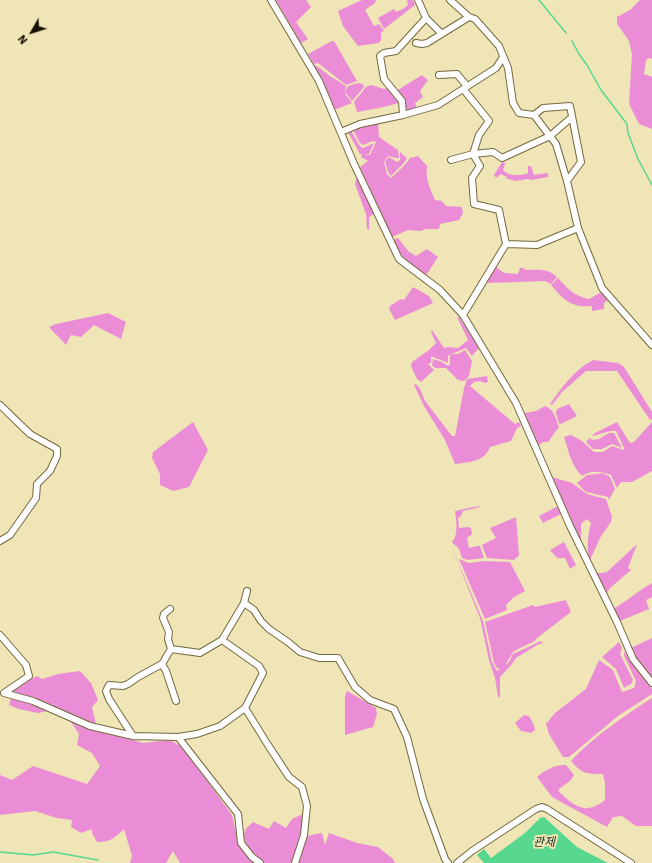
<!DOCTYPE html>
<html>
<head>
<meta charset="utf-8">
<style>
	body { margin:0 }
	#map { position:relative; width:652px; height:863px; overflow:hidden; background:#f0e5b6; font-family:"IBM Plex Sans",sans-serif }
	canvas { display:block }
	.north { position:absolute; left:12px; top:12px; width:40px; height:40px; -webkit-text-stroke:3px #f0e5b6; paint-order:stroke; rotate:231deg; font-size:11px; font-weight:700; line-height:16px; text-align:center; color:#151102 }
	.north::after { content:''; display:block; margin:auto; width:14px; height:18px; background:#151102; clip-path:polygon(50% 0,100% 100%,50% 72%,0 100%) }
</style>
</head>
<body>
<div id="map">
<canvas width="652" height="863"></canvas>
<div class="north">N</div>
</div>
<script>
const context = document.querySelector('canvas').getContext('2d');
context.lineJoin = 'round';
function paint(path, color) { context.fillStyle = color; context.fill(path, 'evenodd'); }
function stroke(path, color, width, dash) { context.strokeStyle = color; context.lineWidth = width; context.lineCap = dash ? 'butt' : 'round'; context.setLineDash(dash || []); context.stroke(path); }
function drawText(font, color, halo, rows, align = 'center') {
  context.font = font + ' "IBM Plex Sans","Noto Sans KR",sans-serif'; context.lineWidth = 4; context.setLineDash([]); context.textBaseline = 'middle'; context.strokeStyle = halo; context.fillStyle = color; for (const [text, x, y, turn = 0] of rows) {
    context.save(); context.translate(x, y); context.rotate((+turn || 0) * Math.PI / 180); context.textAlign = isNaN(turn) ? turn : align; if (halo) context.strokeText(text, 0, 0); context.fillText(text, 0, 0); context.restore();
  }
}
paint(new Path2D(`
	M276,0h30l5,7 -15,15 12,17 -7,4z
	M362,0h14l-1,3 -10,7 9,16 5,-2 5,7 -3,1v8l-2,3 -21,3 -15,-20 -5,-15z
	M407,0h6l2,5 -31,24 -6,-11 16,-9 2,3 7,-3 5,-4z
	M640,0h12v59l-3,-1 -3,2 -2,14 8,3v52l-13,-5 -10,-20 3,-50 -3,-13 -12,-17v-7l13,-7z
	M332,41h2l23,40 -11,4 -28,-22 -4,1 -6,-10z
	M314,65l3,1 13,10 16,10 -1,8 7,9 -18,7z
	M422,75l6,5 -8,11 3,6 -8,6 2,6 -12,3 -9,-21z
	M358,83l5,1 1,3 -12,14 -7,-9 3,-6z
	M371,85l13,4 5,-1 10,15 -20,5 -22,4 -3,-10 12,-15z
	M378,123l1,14 19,13 1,8h-3l-8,-2 -4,6 3,12 4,4 14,-13 5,-7 8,-2 9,10c-2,12 3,23 8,34l7,1 4,5 16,1 1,6 -4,7 -19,4 -1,5h-13l-5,2 -13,-1 -16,7 -32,-70 8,-6 -7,-4 1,-3h-2l-12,-22 3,-1 9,15 3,2 11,-5 -5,11h-6l7,1 6,-13 -3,-1 -10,4 -3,-2 -7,-13 1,-2z
	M400,152l7,6 -3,5 -13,13 -3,-4 -3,-11 4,-4 8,5 3,-2z
	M502,162h2l1,2 -2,6c6,7 15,5 24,4l1,-2v-6h3l3,9 14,-2v4l-17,3 -3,-1 -13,2 -9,-3 1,-1 -6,-3 -5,4 -2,-3z
	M357,175l18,38 -6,4v13l-2,-1 -1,-15 -11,-30z
	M397,238h1l11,14 7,4 11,-7 11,8 -13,20c-15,-12 -24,-19 -31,-37z
	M496,267l8,6 14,1 2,-6h4l1,2c12,0 23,-2 32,7l-6,7 -6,-3 -56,2 -2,-1 7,-14z
	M558,278c11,12 15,17 31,21l14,-8 7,7 -6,5v6l-12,2v-5c-21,2 -28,-6 -41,-21z
	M413,287l16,9 4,7 -38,17 -6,-11 1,-3 11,-7 3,1z
	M108,313l18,9 -5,17 -27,-14 -13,12 -10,-2 -5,10 -17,-18 7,-3z
	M457,317h2l20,31 -7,8 -6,-8c-6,3 -12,4 -18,8v7l-15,-6h-2v6l-3,1 6,6 -13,12 -4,-3 -6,-13 1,-4 17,-12 7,-7 -5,-11 1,-2 12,18 4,-1 10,1 10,-8z
	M465,350l7,11 -3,15 -5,5 -6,-1 -12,-12h-11l-3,-3 1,-6 9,3 4,3h4v-8l1,-3h7z
	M593,360l25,3 6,4 28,45v7l-2,1 -33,-49h-31l-24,21 -10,13 -2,-1c13,-18 23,-33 43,-44z
	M487,376l1,6 -3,1 -5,-2 -6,1 -4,4 45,38 4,-2 2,4 -4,2 -6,13 -21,6c-6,15 -20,15 -35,17l-10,-24 -21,-34 -10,-21 2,-1 4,5 5,12 27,35h3l9,-48 3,-9z
	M569,404l8,12 -16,8 -2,-1 -3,-10 1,-4z
	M545,406c9,3 11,13 14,21l-11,15h-5l-5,4 -13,-30v-3l11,-2z
	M193,422l15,28 -19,37 -16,4 -13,-6v-11l-8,-16 1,-6z
	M617,422l13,21 4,-1 18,-20v49l-20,11h-11l-4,6 -6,-13c-9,-4 -21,-5 -29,1 -10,-9 -14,-26 -18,-39l7,-2 11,6 12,11h9l9,-6 11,4 1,-2 -8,-17c-9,-1 -15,4 -24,5l3,-3z
	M609,433h5l8,15 -10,-4 -10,5h-9l-7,-7 4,-4 2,2 7,-1z
	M603,473l7,4 5,12 -6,11 -1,-3 -22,-5 -9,-9 10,-8z
	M552,477l20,6 15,11 19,5 6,18 -1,5 -11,16 -10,22c-4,-10 -2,-27 1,-37l-4,-4 -6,5v16l2,10z
	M479,506l1,1 -17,4 -2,5 -3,2 1,10 9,-1 3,1 1,6 -5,4 2,10 8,-2h3l4,12 -16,2 -6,-2 -3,-9 -7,-7c7,-8 4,-21 3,-31z
	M558,506l3,8 -18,9 -4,-7z
	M516,517l3,38 -5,5 -27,-2 -5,-13 14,-7 -6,-10z
	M564,542l12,23 -6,4 -5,-11h-8l-7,-8z
	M637,544l-9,24 3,2 -21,18 -3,5 3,8 -15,-28h7l5,-1z
	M452,548l31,73 9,41 5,9 4,-3 -3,1 -4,-6 -9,-41 48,-17 2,2 31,-7 5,12 -34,26 -2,3 -21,10 -9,14 4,-3 4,-8 28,-13 2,2 -6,2 -21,13 -4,6 -12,13v20h-2l-3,-19 -6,-18 -9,-42z
	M459,559l10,4 15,-2 26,1 15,29 -11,6 -8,8 1,5 -22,9z
	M652,583v14l-6,3 3,9 -29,12 -8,-16 3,3c13,-8 24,-18 37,-25z
	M652,638v39h-1l-17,-19 -3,-10z
	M619,642l3,6 -2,6 13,26 -2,4 -7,4 -8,-19 -14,-12z
	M624,651l10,15 18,23v5l-34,22 -49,41h-6l-14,-23 -3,-10 9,-11 31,-24 13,-29 14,10 9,22 12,-4 2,-7 -12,-25z
	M80,671l11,12 7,17 -6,7 4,17 -13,1 60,18 27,-3 12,7 50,68 7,31 17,17h-76l-7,-12 -7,12h-36l2,-7 -8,-27c-10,9 -13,13 -27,13l-5,-9v-4l-11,4 -10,-6 1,-7 -15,-2 -22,-7 -35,4v-40l12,5 21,-14 54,18 13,-18 -8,-13 -15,-8 2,-11 -8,-12 -23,-11 -10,2 -19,-4 -10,-4 5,-17 23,-12 5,3 16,-5z
	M347,691l29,17 1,6 -4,13 -28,8v-39z
	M652,698v128h-16l-14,-10 -9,1 -6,10 -55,-30 -15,-20c7,-7 20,-13 29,-12l8,10 -3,5 -13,10c3,4 6,6 9,9 14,12 24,12 38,1v-17l-2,-9c-16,0 -21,0 -32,-13 23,-25 53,-45 81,-63z
	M524,715l5,1 5,9 1,5 -4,3 -10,-2 -6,-8z
	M303,814l-3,26 11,-5 11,-2 3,12 4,-12 28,10 21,4 15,12 2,4h-134v-3c-7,-7 -22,-19 -15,-31 1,-2 5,-5 7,-7l16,7 5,-8 12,7 6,-9z`), '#eb8dd6');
paint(new Path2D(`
	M544,817l33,30 31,16h-124l-7,-8 7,-6 7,9 34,-25 15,-15z`), '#57d78f');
stroke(new Path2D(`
	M539,0l27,33
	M572,41l7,13 8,11 14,25 26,34 1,9 10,26 14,26
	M0,852l33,3 20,-3 45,8`), '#57d78f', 1.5);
const street = new Path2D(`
	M271,0l48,81 35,83 45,95 41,31 23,25 53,88 54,123 47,96 16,37 19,24
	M418,0l8,18 16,16
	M450,0l19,17 6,2 24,27 9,22 5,35 6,10 15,2 9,-7 27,-2 11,56 -14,19 11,47 -41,17 -31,-1 -43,71
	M416,43l6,1 5,-1 42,-26
	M439,75l18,-1 9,11 -2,5 25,31 -10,14 -6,19 7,12 -8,12 2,26 25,6 7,34
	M403,115l-1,-14 -18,-22 -4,-23 4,-3 12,-2 30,-33
	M534,115l22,29 11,37
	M341,132l19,-8 43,-9 35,-10 58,-37 7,-11
	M451,160l22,-6 20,-2 9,6 48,-22 22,-19
	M578,228l24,60 50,57
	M0,405l30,29 27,15v7l-7,15 -13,13 -1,14 -26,37 -10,6
	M244,603l10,7 7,11 8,8 19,13 12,10 19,6h19l17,29 15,13 24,9 13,28 16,62 22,60 3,4
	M170,609l-6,5 -1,4 6,14 -1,7 3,10
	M0,635l26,30 3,11 -25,17 29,8 57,25 43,10 45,1 60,77 3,29 11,14 8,6
	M222,640l37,26 4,7 -18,35 23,37 21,32 13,10 5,19 -3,29 -9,28
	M162,664l4,7 10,30
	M133,736l-24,-37 -3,-8 3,-6 14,1 5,-2 10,-7 24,-13 9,-15 29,4 22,-13 22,-37 3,-12
	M178,737l19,-3 23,-8 25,-18
	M457,863l15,-12 64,-42 6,-2 5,2 84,54`);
stroke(street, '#73683e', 8);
stroke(street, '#fff', 6);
drawText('italic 12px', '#1a3022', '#f0e5b6', [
	["관제",544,843]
]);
</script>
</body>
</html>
